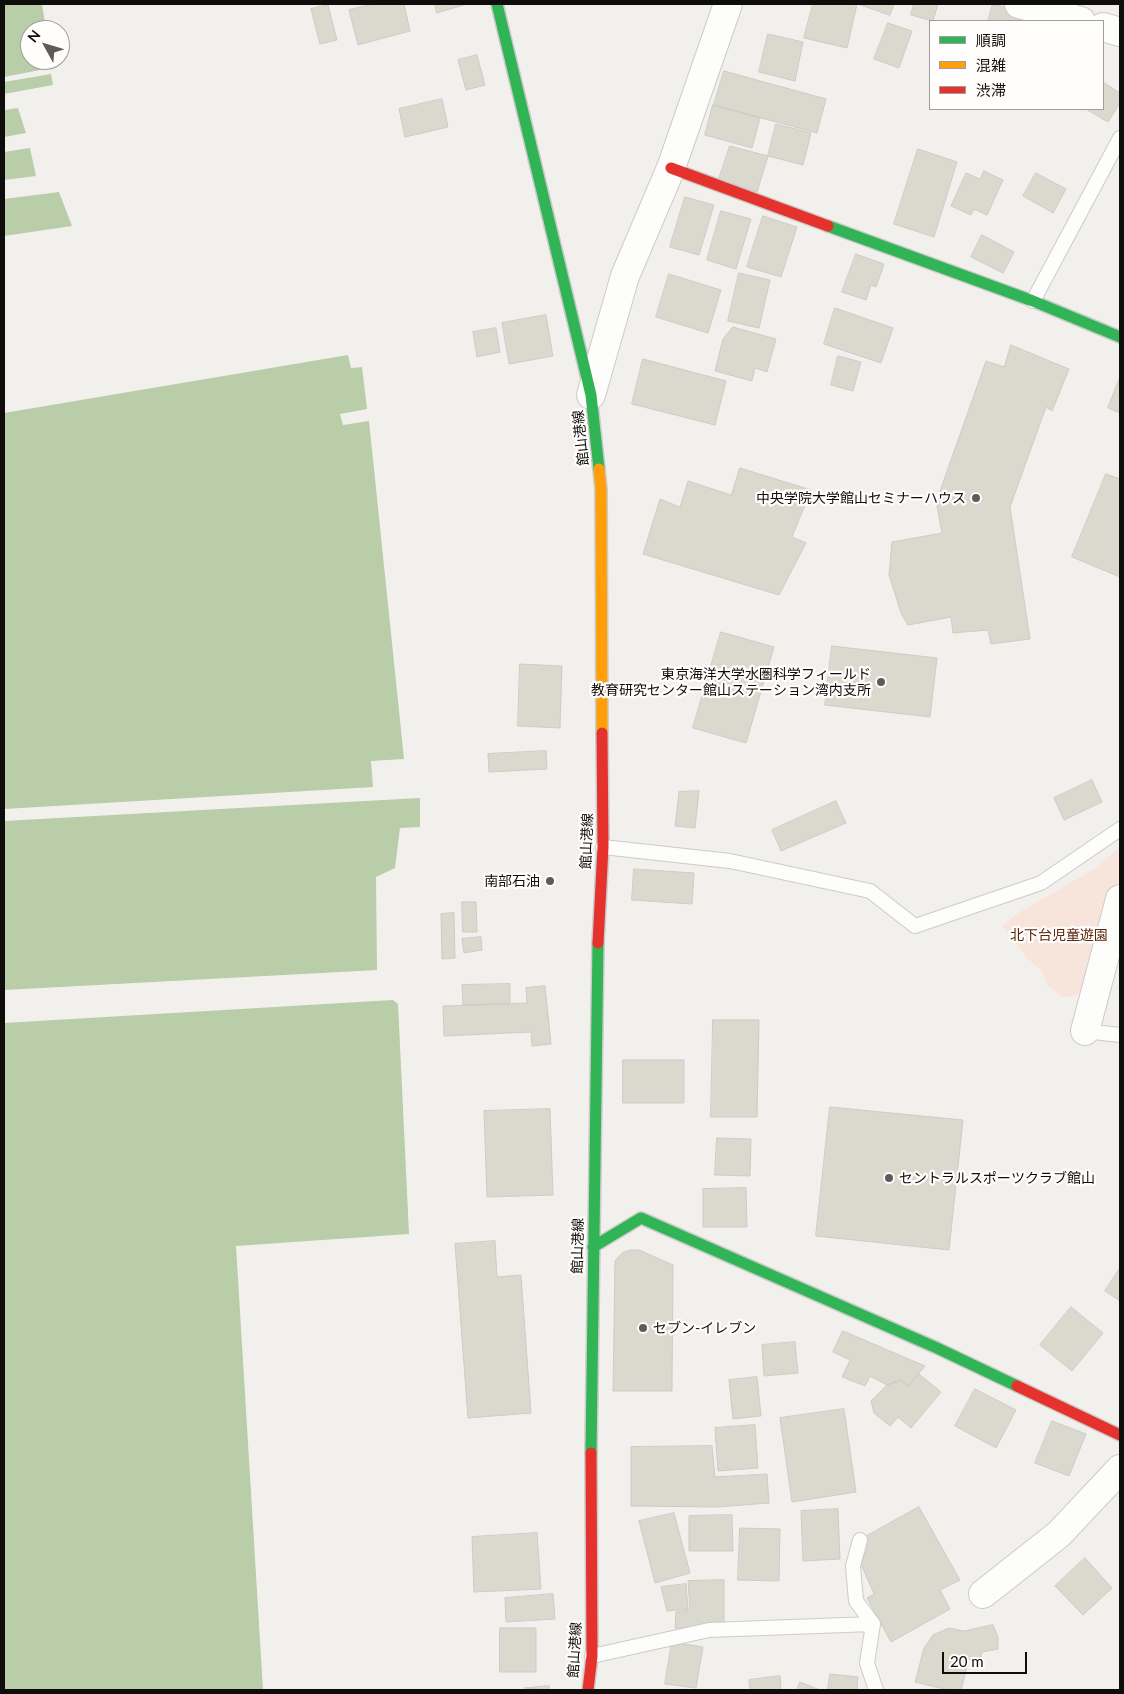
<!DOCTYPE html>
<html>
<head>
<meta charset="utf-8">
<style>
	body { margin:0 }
	#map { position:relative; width:1124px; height:1694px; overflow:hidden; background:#f2f0ed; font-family:Lato,"Noto Sans JP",sans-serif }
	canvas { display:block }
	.frame { position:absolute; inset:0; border:5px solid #0e0d0c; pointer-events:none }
	.legend { position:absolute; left:929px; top:20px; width:175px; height:90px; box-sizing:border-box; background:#fffefc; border:1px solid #9f9e9c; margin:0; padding:6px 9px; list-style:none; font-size:15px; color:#0e0d0c }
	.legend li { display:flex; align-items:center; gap:10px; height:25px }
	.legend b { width:25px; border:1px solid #9f9e9c }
	.north { position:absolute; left:20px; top:20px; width:50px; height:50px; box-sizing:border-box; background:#fffefc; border:1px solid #9f9e9c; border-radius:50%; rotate:309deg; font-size:14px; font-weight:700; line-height:20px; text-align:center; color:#0e0d0c }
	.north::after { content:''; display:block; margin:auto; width:18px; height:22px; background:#5e5c5b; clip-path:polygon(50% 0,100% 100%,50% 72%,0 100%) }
	.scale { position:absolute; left:942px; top:1652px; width:85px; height:22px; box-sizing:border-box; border:2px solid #0e0d0c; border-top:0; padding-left:6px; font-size:15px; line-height:18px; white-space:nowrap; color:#0e0d0c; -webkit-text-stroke:4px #fffefc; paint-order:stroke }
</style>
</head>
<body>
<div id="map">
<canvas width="1124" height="1694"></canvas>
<div class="frame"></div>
<ul class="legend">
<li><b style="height:6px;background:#30b455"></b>順調</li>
<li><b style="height:6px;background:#ff9f0a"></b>混雑</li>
<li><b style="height:6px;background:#e5322d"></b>渋滞</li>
</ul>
<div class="north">N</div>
<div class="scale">20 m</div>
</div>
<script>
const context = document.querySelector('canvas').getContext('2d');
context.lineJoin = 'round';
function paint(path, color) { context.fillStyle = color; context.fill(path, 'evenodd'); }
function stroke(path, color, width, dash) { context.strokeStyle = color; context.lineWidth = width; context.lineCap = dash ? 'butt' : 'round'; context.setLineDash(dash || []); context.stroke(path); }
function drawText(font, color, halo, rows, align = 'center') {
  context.font = font + ' Lato,"Noto Sans JP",sans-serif'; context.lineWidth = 4.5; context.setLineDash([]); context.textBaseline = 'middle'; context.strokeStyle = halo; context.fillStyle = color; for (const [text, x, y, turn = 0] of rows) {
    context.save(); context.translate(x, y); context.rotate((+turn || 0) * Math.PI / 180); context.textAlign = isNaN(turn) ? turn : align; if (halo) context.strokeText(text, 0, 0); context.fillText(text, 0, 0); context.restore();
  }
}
paint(new Path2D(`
	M1120,847v33l-32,101 -12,15 -14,1 -15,-12 -5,-14 -14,-12 -26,-33 16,-13 78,-45z`), '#f7e4db');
paint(new Path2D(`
	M4,4h38l4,26h-16v30h19l1,8 -46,9z
	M51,74l2,11 -49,9v-12z
	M18,108l8,25 -22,4v-27z
	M30,148l6,28 -32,4v-28z
	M59,192l13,34 -68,10v-37z
	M348,355l3,13 11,-1 5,42 -27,5 3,11 26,-4 35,338 -33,2 2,26 -369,22v-396z
	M420,798v29l-20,1 -5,40 -19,9 1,93 -373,20v-169z
	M393,1000l5,4 11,230 -173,12 27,444h-259v-667z`), '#b8cda8');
const building = new Path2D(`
	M373,4h31l6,27 -52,14 -9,-35z
	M435,4h32l-30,9z
	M813,4h44l-10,44 -43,-10z
	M858,4h36l-4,11z
	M914,4h24l-5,17 -22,-6z
	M993,4l38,11 -2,6h-41z
	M328,5l9,35 -17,4 -9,-35z
	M888,23l24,8 -13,37 -25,-9z
	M768,34l35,8 -8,39 -36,-9z
	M477,55l8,30 -19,5 -8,-30z
	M724,71l102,28 -9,34 -103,-28z
	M1103,82l17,11v10l-12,19 -22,-13h17z
	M442,99l6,28 -43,10 -6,-28z
	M713,105l47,13 -8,30 -47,-13z
	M776,124l35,9 -8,32 -35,-9z
	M730,146l38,10 -11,36 -38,-13z
	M918,149l39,13 -23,75 -40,-13z
	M984,171l19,9 -16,35 -13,-6 -3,6 -20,-9 15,-33 14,6z
	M1036,173l30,16 -13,24 -30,-17z
	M685,197l29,8 -15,50 -29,-8z
	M721,211l30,8 -15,50 -29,-9z
	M763,216l34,11 -16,50 -34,-10z
	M982,235l32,17 -11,21 -32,-16z
	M856,254l28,10 -8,23 -5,-2 -5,15 -24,-8z
	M739,273l31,7 -11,48 -31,-7z
	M669,274l52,16 -13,43 -52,-16z
	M835,308l58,20 -12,35 -57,-19z
	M546,315l7,41 -44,8 -7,-41z
	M733,327l43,12 -9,33 -12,-4 -3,13 -37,-10 8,-32z
	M496,328l4,24 -23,5 -4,-25z
	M1011,345l58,24 -17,42 -6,-4 -36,100 20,132 -39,5 -3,-14 -35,3 -2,-16 -43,8 -7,-12 -12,-38 3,-33 50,-9 -5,-27 3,-15 46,-130 18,6z
	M838,356l23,6 -8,29 -22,-6z
	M643,359l83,22 -11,44 -83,-21z
	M1120,377v36l-12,-5z
	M740,468l71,22 -19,47 14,6 -27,52 -136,-41 17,-55 20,8 8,-26 43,14z
	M1106,474l14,5v98l-48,-20z
	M721,632l53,15 -28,96 -53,-15z
	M832,646l105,12 -7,59 -105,-12z
	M520,664l42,2 -2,62 -42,-2z
	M546,751l1,18 -58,3 -1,-18z
	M1092,780l10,22 -38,18 -10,-22z
	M699,791l-4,37 -20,-2 4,-34z
	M836,801l10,22 -65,28 -9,-21z
	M634,869l60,4 -2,31 -60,-4z
	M462,902h14l1,30h-14z
	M454,913l1,45 -13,1 -1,-45z
	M481,937l1,13 -18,3 -2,-14z
	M510,984v20l-47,1 -1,-20z
	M545,986l6,58 -19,2 -1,-14 -87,4 -1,-30 84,-3 -1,-15z
	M713,1020h46l-2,97h-46z
	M623,1060h61v43h-61z
	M830,1107l133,13 -14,130 -133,-14z
	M550,1109l3,86 -66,2 -3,-86z
	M717,1138l34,1 -1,37 -35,-1z
	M746,1188l1,39h-44v-38z
	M495,1241l2,36 24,-2 10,138 -63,5 -13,-174z
	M631,1250h8l34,15 -1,126h-59l2,-130 7,-8z
	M1120,1268v33l-15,-10z
	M1071,1307l32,26 -31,38 -32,-26z
	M843,1331l82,35 -17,20 -7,-6 -14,5 -17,-9 -5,10 -23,-9 8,-17 -17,-8z
	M795,1342l3,31 -34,3 -2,-31z
	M919,1374l22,18 -30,36 -13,-11 -8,9 -16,-13 -3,-12 16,-16 14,-5 7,6z
	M757,1377l4,39 -28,3 -4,-39z
	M975,1389l41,21 -20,38 -41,-22z
	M844,1409l12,83 -64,10 -12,-84z
	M1052,1421l34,13 -17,42 -34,-13z
	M755,1425l3,43 -40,3 -3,-43z
	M712,1446l3,31 52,-3 2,29 -52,4 -86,-1v-59z
	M919,1507l41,73 -20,10 10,19 -59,33 -24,-44 7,-4 -13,-30 6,-15 -2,-12z
	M838,1509l2,50 -37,2 -2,-50z
	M674,1513l16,60 -35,10 -16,-62z
	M732,1515l1,36h-44v-35z
	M740,1528l40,1 -1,52 -41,-1z
	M537,1533l4,56 -67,3 -2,-55z
	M1085,1558l27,30 -29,27 -28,-29z
	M724,1580v48h-49l1,-16 14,-2 -2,-29z
	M686,1584l2,25 -21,2 -6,-24z
	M553,1594l2,25 -49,3 -1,-24z
	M993,1625l5,12v12l-16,3 -3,11 -10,-4 -8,31h-13l-33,-8 9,-34 9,-13 16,-7 15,3z
	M500,1628h36v44h-36z
	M672,1642l31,5 -7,41 -31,-4z
	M830,1674l28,3 -1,13h-29z
	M780,1676l1,14h-31l-1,-10z
	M800,1682l20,8h-23z
	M549,1686l1,4 -25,-2z`);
paint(building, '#d9d9cd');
stroke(building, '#cccbc8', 1);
const lane = new Path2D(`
	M1033,301l87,-163
	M603,847l127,14 140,30 45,35 126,-43 79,-54
	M1085,1031l35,4
	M860,1540l-7,26 3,35 17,23 -6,39 9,27
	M592,1656l117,-26 164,-6`);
const street = new Path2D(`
	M1019,4l62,17
	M1103,27l17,5
	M591,395l34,-119 46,-108 57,-164
	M1085,1031l35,-132
	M983,1594l76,-60 61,-65`);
const fast = new Path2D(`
	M497,4l94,391 8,74
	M828,226l205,75 87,36
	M593,1247l48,-29 296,130 80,38
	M591,1453l7,-510`);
const slow = new Path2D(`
	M599,469l2,21 1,243`);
const jam = new Path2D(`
	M671,168l157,58
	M598,943l5,-96 -1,-114
	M1017,1386l103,49
	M588,1690l4,-34 -1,-203`);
stroke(lane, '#cccbc9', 16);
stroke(street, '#cccbc9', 30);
stroke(fast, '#cccbc9', 14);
stroke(slow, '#cccbc9', 14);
stroke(jam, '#cccbc9', 14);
stroke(lane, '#fdfdfc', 14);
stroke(street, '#fdfdfc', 28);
stroke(fast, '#30b455', 11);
stroke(slow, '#ff9f0a', 11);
stroke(jam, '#e5322d', 11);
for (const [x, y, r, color] of [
	[976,498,5,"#5e5c5b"],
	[881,682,5,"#5e5c5b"],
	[550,881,5,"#5e5c5b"],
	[889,1178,5,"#5e5c5b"],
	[643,1328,5,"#5e5c5b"]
]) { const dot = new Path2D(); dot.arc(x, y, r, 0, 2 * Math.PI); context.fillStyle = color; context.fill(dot); stroke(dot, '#fffefc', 2); }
drawText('14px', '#0e0d0c', '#fffefc', [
	["館山港線",581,438,-96],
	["館山港線",587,841,-88],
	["館山港線",578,1246,-89],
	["館山港線",575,1650,-87]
]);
drawText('14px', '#0e0d0c', '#fffefc', [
	["中央学院大学館山セミナーハウス",966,498],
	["東京海洋大学水圏科学フィールド",871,674],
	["教育研究センター館山ステーション湾内支所",871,690],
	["南部石油",540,881],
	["セントラルスポーツクラブ館山",899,1178,"left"],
	["セブン-イレブン",653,1328,"left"]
], 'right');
drawText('14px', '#5c270c', '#fffefc', [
	["北下台児童遊園",1059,935]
]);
</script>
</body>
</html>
